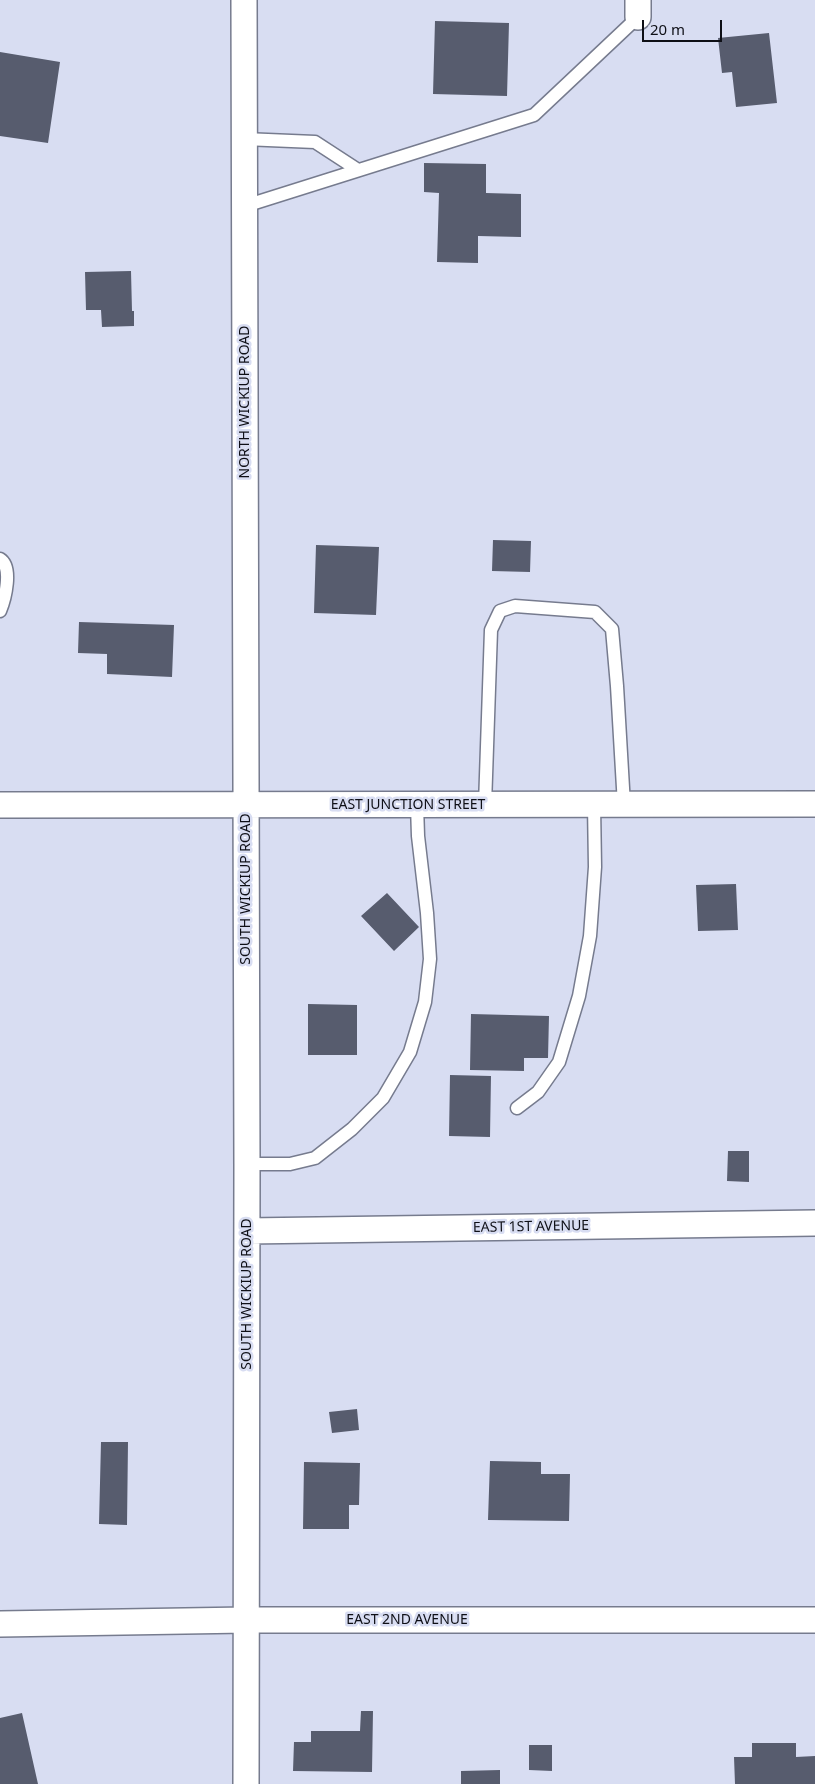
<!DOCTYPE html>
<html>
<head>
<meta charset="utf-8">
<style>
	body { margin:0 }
	#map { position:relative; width:815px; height:1784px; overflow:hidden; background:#d8ddf2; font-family:"Noto Sans",sans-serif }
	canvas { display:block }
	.scale { position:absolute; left:642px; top:20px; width:80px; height:22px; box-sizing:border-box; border:2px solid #0e0f16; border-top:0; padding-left:6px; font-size:15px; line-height:18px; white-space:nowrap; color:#0e0f16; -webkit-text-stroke:4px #d8ddf2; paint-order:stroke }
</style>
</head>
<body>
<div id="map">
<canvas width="815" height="1784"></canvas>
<div class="scale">20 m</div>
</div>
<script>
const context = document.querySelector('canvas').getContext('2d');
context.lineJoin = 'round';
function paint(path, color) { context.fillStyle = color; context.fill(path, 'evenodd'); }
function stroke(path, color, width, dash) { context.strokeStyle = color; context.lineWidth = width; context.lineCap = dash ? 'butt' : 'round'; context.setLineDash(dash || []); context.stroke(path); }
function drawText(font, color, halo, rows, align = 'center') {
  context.font = font + ' "Noto Sans",sans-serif'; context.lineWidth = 5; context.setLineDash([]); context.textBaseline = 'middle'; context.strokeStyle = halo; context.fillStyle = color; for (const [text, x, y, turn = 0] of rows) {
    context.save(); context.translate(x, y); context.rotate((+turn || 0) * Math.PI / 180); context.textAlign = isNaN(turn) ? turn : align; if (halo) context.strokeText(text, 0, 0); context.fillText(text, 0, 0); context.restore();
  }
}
paint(new Path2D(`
	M435,21l74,2 -2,73 -74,-2z
	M769,33l8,70 -41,4 -4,-35 -10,1 -4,-35z
	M0,52l60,10 -12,81 -48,-7z
	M424,163l62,1v29l35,1v43l-43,-1v27l-41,-1 2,-69 -15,-1z
	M131,271l1,40h2v15l-32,1 -1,-17h-15l-1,-38z
	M493,540l38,1 -1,31 -38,-1z
	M316,545l63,2 -3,68 -62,-2z
	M79,622l95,3 -2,52 -65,-3v-20l-29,-1z
	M736,884l2,46 -40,1 -2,-46z
	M387,893l32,34 -25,24 -33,-35z
	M308,1004l49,1v50h-49z
	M471,1014l78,2 -1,42h-24v13l-54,-1z
	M450,1075l41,1 -1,61 -41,-1z
	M728,1151h21v31l-22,-1z
	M357,1409l2,21 -27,3 -3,-21z
	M101,1442h27l-1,83 -28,-1z
	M490,1461l51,1v12h29l-1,47 -81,-1z
	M304,1462l56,1 -1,42h-10v24h-46z
	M361,1711h12l-1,61 -79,-1 1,-29h17v-11h49z
	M22,1713l16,71h-38v-66z
	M752,1743h44v14l19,-1v28h-80l-1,-27h18z
	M529,1745h23v26l-23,-1z
	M500,1770v14h-39v-13z`), '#575c6e');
const service = new Path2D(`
	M244,139l71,3 43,28
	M245,206l289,-91 104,-98
	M0,559c13,8 5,40 0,52
	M485,805l6,-175 9,-19 15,-5 80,6 17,17 5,57 7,119
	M517,1108l21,-16 21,-30 20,-66 11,-60 5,-69 -1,-62
	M247,1164h43l25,-6 37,-29 31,-31 27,-46 15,-50 5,-43 -3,-46 -9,-77 -1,-31`);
const minor = new Path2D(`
	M244,0l3,1164 -1,620
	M638,0v17
	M0,805l815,-1
	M247,1231l568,-8
	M0,1624l246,-4h569`);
stroke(service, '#767b8e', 15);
stroke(minor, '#767b8e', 28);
stroke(service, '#fff', 12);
stroke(minor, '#fff', 25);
drawText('14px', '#0e0f16', '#d8ddf2', [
	["NORTH WICKIUP ROAD",245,402,-90],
	["EAST JUNCTION STREET",408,805],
	["SOUTH WICKIUP ROAD",246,889,-90],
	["EAST 1ST AVENUE",531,1227,-1],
	["SOUTH WICKIUP ROAD",247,1294,-90],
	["EAST 2ND AVENUE",407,1620]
]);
</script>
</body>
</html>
